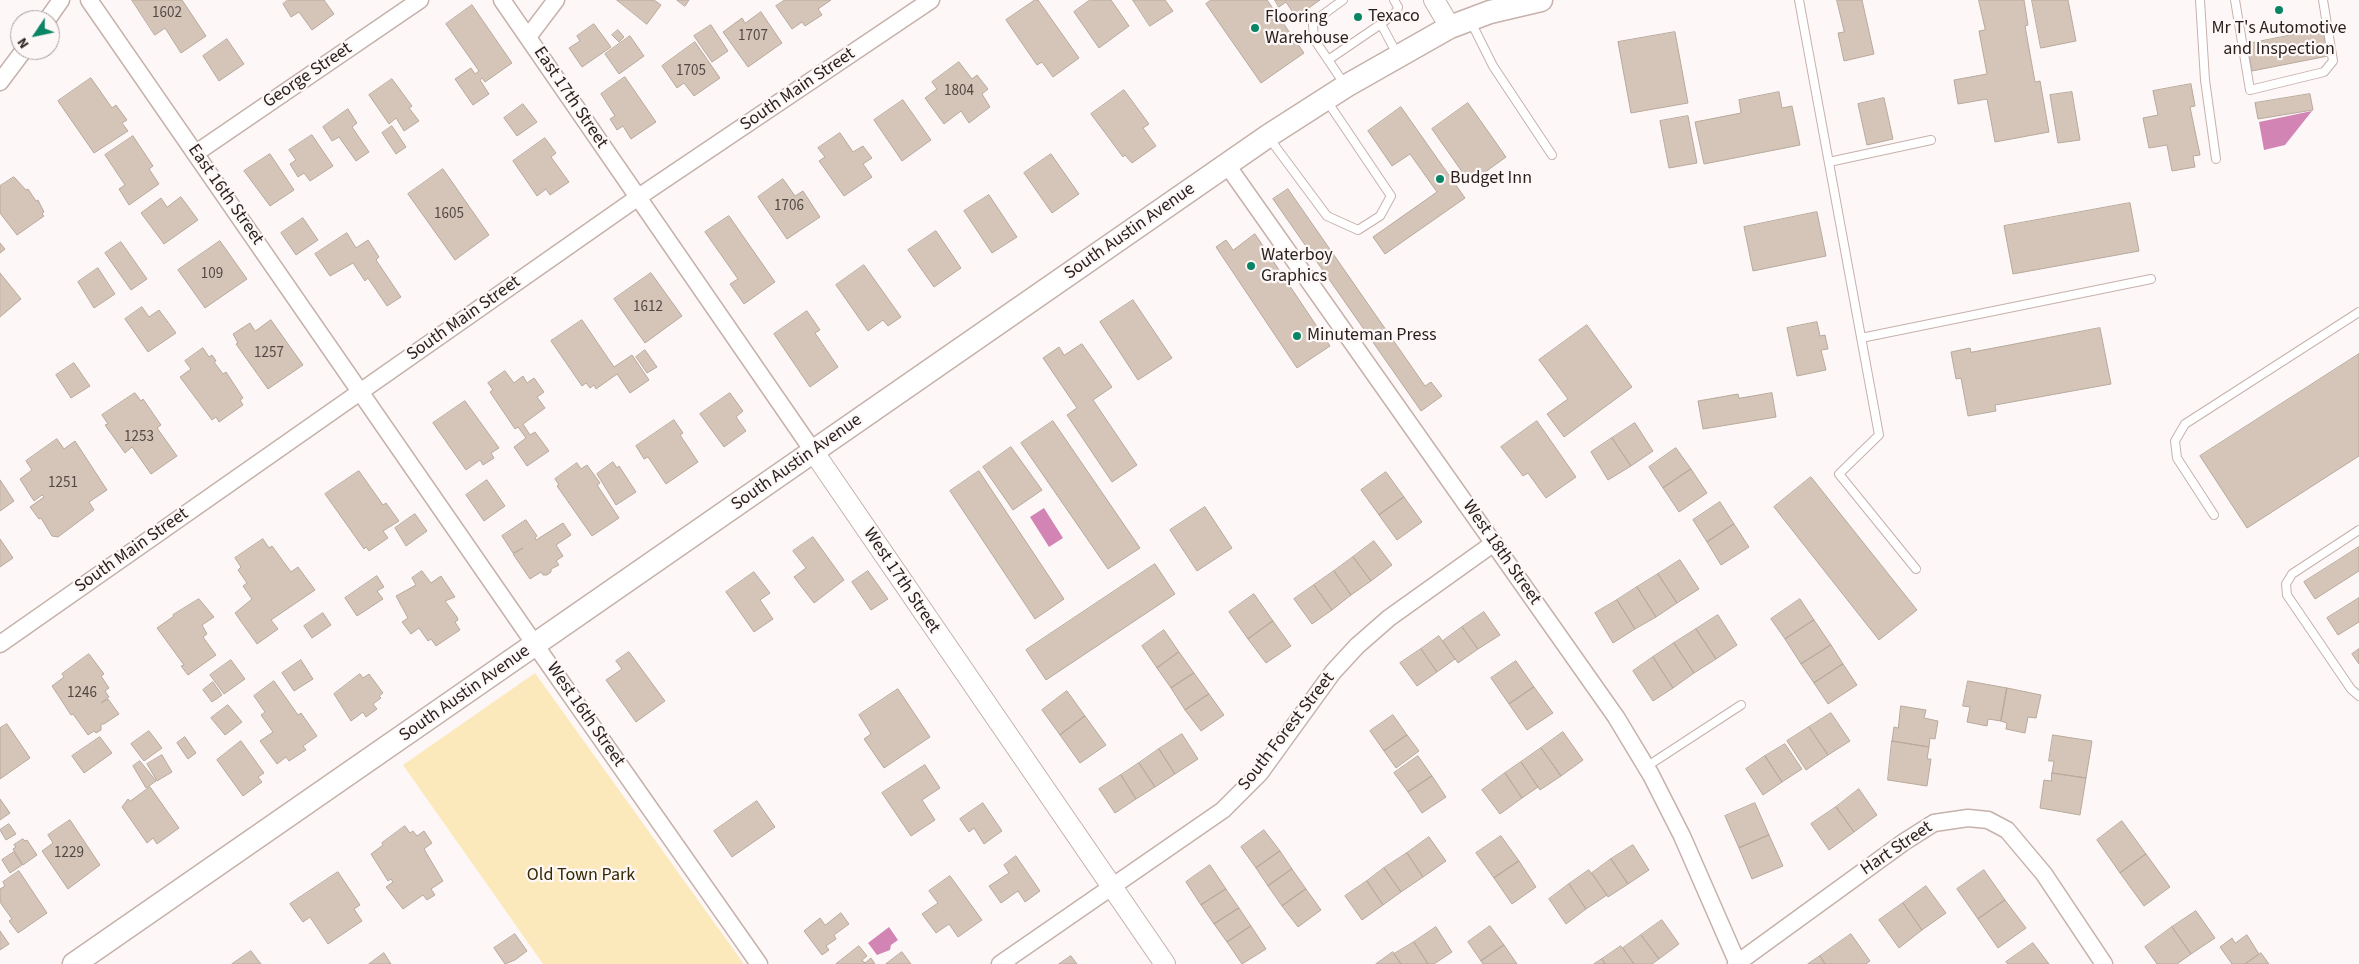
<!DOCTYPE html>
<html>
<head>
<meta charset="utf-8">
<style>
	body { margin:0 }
	#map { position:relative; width:2359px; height:964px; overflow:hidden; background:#fdf8f7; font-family:"Source Sans 3",sans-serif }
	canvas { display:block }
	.north { position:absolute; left:10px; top:10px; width:50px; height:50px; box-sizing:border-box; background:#fdf8f7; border:1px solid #a7a1a0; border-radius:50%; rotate:236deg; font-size:14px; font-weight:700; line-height:20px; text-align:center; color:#271f1d }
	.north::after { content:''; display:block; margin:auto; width:18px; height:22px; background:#098464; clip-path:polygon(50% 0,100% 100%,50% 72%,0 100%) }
</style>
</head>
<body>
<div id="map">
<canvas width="2359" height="964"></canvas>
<div class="north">N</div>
</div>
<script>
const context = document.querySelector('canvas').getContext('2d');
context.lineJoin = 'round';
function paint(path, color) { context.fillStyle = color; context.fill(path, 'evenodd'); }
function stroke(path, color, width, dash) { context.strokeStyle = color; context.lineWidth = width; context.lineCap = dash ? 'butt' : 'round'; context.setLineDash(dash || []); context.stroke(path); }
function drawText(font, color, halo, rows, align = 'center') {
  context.font = font + ' "Source Sans 3",sans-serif'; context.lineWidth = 4.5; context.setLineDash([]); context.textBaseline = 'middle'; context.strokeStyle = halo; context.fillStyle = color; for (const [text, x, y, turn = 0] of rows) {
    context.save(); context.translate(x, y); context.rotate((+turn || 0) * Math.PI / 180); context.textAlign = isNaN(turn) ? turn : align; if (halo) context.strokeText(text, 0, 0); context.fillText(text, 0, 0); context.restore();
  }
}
paint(new Path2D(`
	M535,673l209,291h-201l-140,-199z`), '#fce9bb');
paint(new Path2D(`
	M2312,111l-27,34 -21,5 -5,-28z
	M1044,508l19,30 -14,9 -19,-30z
	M889,927l9,13 -7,5 -1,5 -13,5 -9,-12z`), '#d285b4');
const building = new Path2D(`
	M132,0h50l24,36 -25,17 -16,-25 -10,7z
	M288,0h36l10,14 -22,16 -13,-18 -8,5 -8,-13z
	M617,0h37l7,5 -14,19z
	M677,0h12l-4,6z
	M785,0h46l-13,9 4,6 -17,11 -3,-4 -10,7 -16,-23z
	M1035,0h3l41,58 -26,19 -11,-15 -5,3 -31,-45z
	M1090,0h21l18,26 -30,22 -25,-36z
	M1133,0h32l8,11 -23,15z
	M1211,0h56l37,53 -43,30 -55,-79z
	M1275,0h45l-24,17 -10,-15 -7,5z
	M1837,0h25l12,54 -30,7 -6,-28 6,-1z
	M1979,0h45l4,25 -3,1 10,56 5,-1 9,51 -54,10 -8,-43 -29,5 -4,-24 33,-6 -8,-43 6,-1z
	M2032,0h36l8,41 -35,7z
	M472,5l40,58 -27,19 -3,-4 -2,2 9,14 -16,11 -18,-26 16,-11 4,6 4,-3 -33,-47z
	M761,12l21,31 -34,24 -25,-35 19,-14 3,5z
	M594,24l17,23 -29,20 -13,-19 11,-7 -3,-5z
	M711,25l17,26 -16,11 -18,-26z
	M2323,29l5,27 -76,15 -5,-27z
	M618,30l6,7 -5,5 -7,-7z
	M1675,32l13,71 -57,10 -13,-71z
	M630,36l14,20 -25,18 -14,-20z
	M227,39l17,25 -25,17 -16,-25z
	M695,42l25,36 -26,18 -10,-13 -7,5 -15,-22z
	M959,62l13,17 5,-4 11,14 -6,5 8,13 -21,16 -8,-12 -17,13 -19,-26 12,-9 -5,-7z
	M625,77l31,45 -25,17 -8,-13 -6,4 -7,-11 5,-3 -14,-22z
	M91,78l21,30 4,-3 11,15 -5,3 6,8 -34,22 -36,-52z
	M392,79l20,27 -3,2 10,13 -15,10 -8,-13 -7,6 -20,-29z
	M2191,84l4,22 -5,1 10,48 -7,1 2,11 -23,4 -5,-26 -18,3 -6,-30 15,-3 -5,-24z
	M1124,90l25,34 -6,4 13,18 -24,17 -7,-8 -2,2 -32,-43z
	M1779,92l3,16 10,-2 8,39 -96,19 -9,-42 46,-9 -2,-13z
	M2072,92l8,48 -22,3 -8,-48z
	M2310,94l3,16 -55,9 -3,-16z
	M1884,98l9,41 -26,6 -9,-41z
	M903,100l28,40 -29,21 -28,-41z
	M1468,103l38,54 -36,26 -38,-54z
	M523,104l14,18 -20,14 -13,-18z
	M1401,107l64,91 -80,56 -12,-17 64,-45 -27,-38 -18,12 -24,-35z
	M348,109l9,14 -5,4 17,25 -13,9 -17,-24 -7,4 -9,-14z
	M1688,116l9,47 -28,5 -9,-47z
	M392,126l14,21 -10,7 -14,-21z
	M840,133l13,19 10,-6 9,12 -9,6 9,13 -28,19 -25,-35 6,-4 -7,-9z
	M312,135l21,31 -23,15 -6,-8 -6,4 -8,-13 6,-4 -7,-10z
	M133,136l20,30 -4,3 10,15 -30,21 -10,-16 6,-4 -20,-30z
	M545,138l11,15 -5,4 18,25 -19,13 -4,-6 -9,7 -24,-35z
	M270,154l24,36 -24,16 -26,-35z
	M1051,154l28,40 -27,19 -28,-40z
	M443,169l46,66 -34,25 -47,-66z
	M14,177l12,13 2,-1 8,12 2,-1 6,12 -2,2 2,2 -27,19 -17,-22v-27z
	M783,179l12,17 8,-5 17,26 -33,22 -29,-42z
	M1288,189l137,197 6,-4 11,14 -21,15 -148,-212z
	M989,195l28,42 -25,16 -28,-42z
	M181,197l17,23 -34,24 -23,-31 20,-15 6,9z
	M2130,203l9,48 -126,23 -9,-48z
	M1817,212l9,44 -73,15 -9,-44z
	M729,216l46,66 -31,22 -14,-20 8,-5 -33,-47z
	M303,218l15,22 -22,15 -15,-22z
	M936,231l25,37 -27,19 -26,-37z
	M347,233l9,15 12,-8 11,17 -3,3 25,37 -14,9 -19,-28 -3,3 -12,-18 -23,13 -15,-22z
	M1255,234l75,112 -33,22 -81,-121 10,-7 7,10z
	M220,241l27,38 -42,29 -27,-38z
	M121,242l26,37 -16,11 -26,-37z
	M0,243l5,6 -5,4z
	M864,265l37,52 -13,9 -5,-6 -15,11 -32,-46z
	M98,268l17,26 -21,14 -16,-26z
	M0,273l21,26 -21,18z
	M651,273l31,43 -37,27 -31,-44z
	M1133,300l39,58 -34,22 -38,-58z
	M142,307l7,10 10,-7 17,23 -28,19 -23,-33z
	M807,311l13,19 -5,3 23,34 -28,20 -36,-53z
	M271,320l32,45 -35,24 -32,-45 2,-1 -5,-9 17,-11 5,8z
	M582,320l32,47 18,-12 17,25 -19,13 -13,-19 -21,15 -2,-4 -4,3 -4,-5 -4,3 -31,-45z
	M1817,322l3,14 5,-1 3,14 -7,1 5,20 -29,6 -10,-48z
	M1587,325l45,62 -68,50 -17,-23 21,-15 -29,-39z
	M2100,328l11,56 -116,21 1,6 -28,5 -7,-38 -5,1 -5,-27 19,-4 1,4z
	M1082,344l30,43 -19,13 44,65 -25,17 -45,-67 10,-7 -34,-50 16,-11 5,8z
	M203,348l6,9 3,-2 4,6 -2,1 9,12 3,-2 17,26 -3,2 3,5 -24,17 -3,-5 -4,3 -32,-43 11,-8 -6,-8z
	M645,350l12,17 -10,6 -11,-16z
	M2359,354v102l-112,72 -47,-72z
	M74,363l16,23 -19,12 -15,-23z
	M505,371l9,12 9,-7 4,7 7,-5 10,14 -7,5 8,11 -22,16 7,11 5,-3 14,19 -22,15 -13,-19 12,-9 -8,-11 -3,2 -25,-37 3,-2 -5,-7z
	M135,393l6,8 2,-2 18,26 -4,3 20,28 -26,18 -19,-27 -7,6 -20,-28 3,-1 -6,-9z
	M730,393l13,18 -7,6 10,14 -22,16 -24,-33z
	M1772,393l4,24 -73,12 -5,-28 40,-7 1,4z
	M465,401l34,47 -8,5 3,5 -11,7 -3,-5 -14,10 -33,-47z
	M674,420l9,13 -3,2 18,27 -32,22 -18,-27 -4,2 -8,-13z
	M1053,421l87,127 -32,21 -87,-126z
	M1537,421l39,56 -30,21 -18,-25 -5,3 -22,-29z
	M1635,423l18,28 -22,15 -19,-28z
	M1612,438l19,28 -23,14 -17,-28z
	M57,439l7,10 11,-8 32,49 -18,12 5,8 -36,27 -6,-1 -11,-18 -2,1 -9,-12 14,-10 -2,-2 -8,6 -14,-22 12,-9 -6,-9z
	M1011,447l31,43 -29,20 -30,-43z
	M1676,448l15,21 -28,19 -14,-21z
	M613,462l4,6 2,-2 17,26 -20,13 -19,-31z
	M577,463l4,6 6,-4 13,18 -3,2 22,33 -27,18 -35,-50 2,-1 -4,-6z
	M1691,469l16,24 -28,19 -16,-24z
	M359,471l24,34 3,-2 13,18 -16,10 5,7 -19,13 -3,-4 -2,2 -39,-55z
	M979,471l85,128 -29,20 -85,-128z
	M1386,472l18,25 -25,18 -18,-25z
	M1811,477l106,133 -38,30 -105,-133z
	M0,480l14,21 -14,10z
	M487,480l18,26 -21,15 -18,-26z
	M1404,497l18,25 -25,18 -18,-25z
	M1720,502l14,22 -27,18 -14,-22z
	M1205,507l27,41 -35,23 -27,-41z
	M415,514l12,17 -21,15 -11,-18z
	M526,520l11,16 -2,2 1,2 27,-17 8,12 -15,10 7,11 -7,5 3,4 -8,4v3l-4,3h-4l-2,-3 -11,7 -17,-25 10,-6 -10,5 -11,-17z
	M1734,524l15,23 -28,18 -14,-23z
	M813,537l31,43 -30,23 -20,-26 12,-9 -13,-17z
	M0,539l13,19 -13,9z
	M263,539l6,9 3,-2 19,26 7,-5 17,23 -44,30 7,9 -21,15 -22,-31 17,-14 -9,-13 4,-3 -9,-13 3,-3 -6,-9z
	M1374,541l18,24 -21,16 -18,-24z
	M2359,547v24l-44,28 -11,-17z
	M1353,557l18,24 -20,14 -17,-24z
	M1680,560l19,29 -22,14 -19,-29z
	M1155,564l20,30 -129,86 -20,-30z
	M422,571l9,12 10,-7 14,21 -10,4 12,16 1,3 -3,2 5,8 -24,16 -5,-7 -3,2 -9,-13 -8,6 -9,-12 6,-4 -12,-22 20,-11 -4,-7z
	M868,571l20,28 -17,11 -19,-28z
	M1334,571l17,24 -19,15 -18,-25z
	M754,572l16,21 -10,7 13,19 -19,13 -28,-40z
	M1658,574l19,29 -21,14 -19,-30z
	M377,576l7,11 -7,4 6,8 -26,17 -12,-18z
	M1314,585l18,25 -20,14 -18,-25z
	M1637,587l19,30 -21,12 -18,-29z
	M1254,594l19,27 -25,18 -19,-27z
	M2359,598v24l-21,13 -11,-17z
	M199,599l15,18 -12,8 5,9 -4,3 13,18 -28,20 -7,-9 3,-1 -27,-37 17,-12 -1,-1z
	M1800,599l14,21 -29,19 -14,-20z
	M1617,600l18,29 -22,14 -18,-30z
	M1484,612l16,23 -22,14 -16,-22z
	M323,613l8,12 -19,13 -8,-12z
	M1718,615l19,30 -21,14 -20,-30z
	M1814,620l17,25 -30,19 -16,-25z
	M1273,621l18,25 -25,17 -18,-24z
	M1462,627l16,22 -20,14 -15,-22z
	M1696,629l20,30 -22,14 -20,-30z
	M1164,630l15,22 -22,16 -15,-22z
	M1439,636l16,23 -18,13 -16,-23z
	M1674,643l20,30 -21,15 -20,-31z
	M1831,645l12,19 -29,19 -13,-19z
	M1421,649l16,23 -20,14 -17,-23z
	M2359,649v15l-7,-10z
	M629,652l36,49 -29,21 -30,-42 16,-11 -6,-8z
	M1179,652l15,21 -23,15 -14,-20z
	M89,654l15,20 -3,2 8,12 -4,3 4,6 -8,6 7,-4 11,15 -15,10h-3v6l-5,3 -2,-2 -6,4 -15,-21 -2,1 -19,-29 12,-9 -2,-3z
	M1653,657l20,31 -20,13 -20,-30z
	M231,660l14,19 -21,15 -14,-19z
	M301,660l12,19 -19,12 -12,-18z
	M1516,661l18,26 -25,17 -18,-26z
	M1843,664l14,21 -29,19 -14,-21z
	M1194,673l15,21 -24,16 -14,-22z
	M360,674l3,4 6,-4 14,19 -4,3 2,2 -8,6 4,5 -11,8 -3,-5 -12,9 -17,-27z
	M274,681l24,34 3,-2 16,23 -14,10 3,4 -17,11 -3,-4 -9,7 -17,-23 13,-9 -12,-17 4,-3 -11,-16z
	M1968,681l39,7 -6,33 -13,-2 -1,7 -20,-4 3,-15 -7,-1z
	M213,682l9,13 -10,7 -9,-12z
	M1534,687l19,26 -26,17 -18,-26z
	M2007,688l34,7 -5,23 -8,-1 -3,16 -19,-4 1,-6 -6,-2z
	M898,689l32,48 -46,31 -20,-29 7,-5 -12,-19z
	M1067,691l18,25 -25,19 -18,-25z
	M1209,694l15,21 -23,16 -16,-21z
	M228,705l14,17 -17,13 -14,-17z
	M1901,706l25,4 -2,8 14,3 -3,18 -5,-1 -1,9 -37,-6 2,-14 4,1z
	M1831,713l19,28 -22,14 -19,-28z
	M1393,715l14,20 -23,16 -14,-20z
	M1085,716l21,29 -26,18 -20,-28z
	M7,724l23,34 -30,21v-51z
	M1809,727l19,28 -22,15 -19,-29z
	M149,731l13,17 -18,13 -13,-17z
	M1563,732l20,28 -22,16 -20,-28z
	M1182,734l16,25 -23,15 -16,-25z
	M1407,735l12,16 -23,17 -12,-17z
	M2053,735l39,6 -6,37 -34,-5 2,-12h-5z
	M100,737l12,16 -28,20 -12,-17z
	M185,737l11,16 -8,6 -11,-16z
	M241,741l23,32 -6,4 4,5 -19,14 -26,-36z
	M1892,741l37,6 -2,12h4l-4,27 -39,-6z
	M1785,744l17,25 -20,13 -17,-26z
	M1541,748l20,28 -21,14 -19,-28z
	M1159,749l16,25 -20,13 -16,-24z
	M162,755l10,17 -15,9 -10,-17z
	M1418,756l14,20 -24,16 -14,-19z
	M1765,756l17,26 -19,13 -17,-26z
	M140,761l16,20 -10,7 -13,-22z
	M1521,762l17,25 -16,11 -17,-25z
	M1139,763l16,24 -19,12 -15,-24z
	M925,765l15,23 -18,12 13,20 -24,16 -29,-43z
	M1505,773l17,25 -22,16 -18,-24z
	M2052,773l34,5 -6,37 -40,-7 4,-28 7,1z
	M1121,775l15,24 -21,14 -16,-24z
	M1432,776l14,21 -24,16 -14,-21z
	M150,787l29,41 -22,16 -4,-6 -6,5 -25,-36 6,-8 2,2z
	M1859,789l18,26 -23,17 -18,-25z
	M0,799l10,14 -10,7z
	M757,801l18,26 -43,30 -18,-26z
	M983,803l19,28 -18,13 -10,-16 -5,4 -9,-13z
	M1755,803l14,32 -30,13 -14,-32z
	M1836,807l18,25 -25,18 -18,-26z
	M70,820l30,45 -32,24 -26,-38 11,-8 -5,-8z
	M2122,821l24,33 -26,19 -23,-33z
	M9,824l7,10 -10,6 -6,-10z
	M405,826l5,7 3,-2 4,5 7,-5 8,12 -8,6 19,32 -12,8 4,6 -8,5 -4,-5 -20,14 -17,-22 7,-5 -2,-3 -3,2 -17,-27 12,-9 -1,-2z
	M1264,830l16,21 -24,17 -15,-21z
	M1769,835l14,31 -31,13 -13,-31z
	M1501,836l18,25 -25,17 -18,-25z
	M1429,837l17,24 -23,16 -16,-24z
	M23,839l2,2 2,-1 10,15 -14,10 -10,-16 3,-2 -2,-2z
	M1633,845l16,25 -21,14 -17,-25z
	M1280,851l12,18 -24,17 -12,-18z
	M14,852l8,13 -12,8 -8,-13z
	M1407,853l16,24 -22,15 -17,-24z
	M2146,854l24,33 -26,19 -24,-33z
	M1016,856l24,35 -15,11 -7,-11 -17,12 -12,-17 20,-13 -5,-8z
	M1611,859l17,25 -20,13 -16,-24z
	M1519,861l17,26 -24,17 -18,-26z
	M1210,865l16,24 -25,16 -15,-23z
	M1384,868l17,24 -18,13 -16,-24z
	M1292,869l14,20 -24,17 -14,-20z
	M1589,870l18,25 -21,14 -17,-25z
	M1984,870l21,30 -27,19 -21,-30z
	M19,871l28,42 -29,20 -9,-12 3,-2 -12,-17v-13l5,-3 -2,-4z
	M338,872l22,33 -6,4 8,12 -34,23 -18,-27 -7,5 -13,-18z
	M950,876l32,44 -24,17 -9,-13 -13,9 -14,-19 16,-11 -9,-12z
	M1367,881l16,24 -21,15 -17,-24z
	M1569,884l17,25 -20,15 -17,-25z
	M1926,886l20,27 -24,17 -19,-27z
	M1226,889l13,19 -25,16 -13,-19z
	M1306,889l15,21 -23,17 -16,-21z
	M2005,900l21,28 -28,20 -20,-29z
	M1903,903l19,27 -23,18 -20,-28z
	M1239,908l12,18 -24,16 -13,-18z
	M2196,911l19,27 -24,16 -19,-27z
	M841,913l8,11 -15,11 2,4 -10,7 3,4 -7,5 -18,-24 16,-13 5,7z
	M1662,920l17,24 -20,15 -18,-24z
	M1251,926l15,23 -24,15 -15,-22z
	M1490,926l14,19 -23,16 -13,-19z
	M1436,927l16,25 -18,12h-6l-14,-22z
	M2172,927l19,27 -14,10h-20l-12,-17z
	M0,931l9,13 -9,6z
	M515,934l12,17 -12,9 -10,4 -11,-16z
	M1851,934l19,27 -4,3h-41l-5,-8z
	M1641,935l18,24 -7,5h-18l-11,-16z
	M2247,935l12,19 -14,10h-13l-12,-17 12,-9 3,5z
	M1414,942l14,22h-27l-7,-10z
	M2033,943l16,21h-41l-2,-2z
	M1504,945l13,19h-34l-2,-3z
	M859,946l8,10 -5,4 3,3 6,-5 4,6h-39z
	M1621,946l13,18h-29l-3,-5z
	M251,951l10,13h-29z
	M902,952l9,12h-25z
	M1393,952l8,12h-25z
	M384,953l7,11h-22z
	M2261,953l8,11h-24l14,-10z
	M1071,956l6,8h-18z
	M1820,956l5,8h-17z
	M1602,959l3,5h-11z`);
paint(building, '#d5c5b8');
stroke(building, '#b8a99c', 1);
const service = new Path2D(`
	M1343,0l-22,16 -8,9 1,14 31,46
	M1799,0l80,435 -40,39 77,95
	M2200,0l5,80 11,79
	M2235,0l15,90 74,-18 9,-11 -10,-61
	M1471,22l22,44 59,89
	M1381,24l16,-13 1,-4 -4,-7
	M1328,60l53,-36 16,30
	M1269,138l58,78 31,14 22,-14 11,-20 -64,-95
	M1829,162l102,-22
	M1861,338l290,-59
	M2214,515l-37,-57 -2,-17 10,-17 174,-112
	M2359,530l-67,44 -6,10 1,11 64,94 8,7
	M1646,767l95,-62`);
const minor = new Path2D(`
	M89,0l447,646 223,318
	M502,0l311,451
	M47,20l14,-20
	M528,37l28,-37
	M0,82l24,-32
	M196,153l224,-153
	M1227,165l389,552 35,58 31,61 56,128
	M0,644l637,-446 294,-198
	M1000,964l223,-154 37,-37 73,-101 24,-26 32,-28 105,-75
	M1736,964l168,-122 30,-19 34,-5 20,2 19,10 37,44 60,90`);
const tertiary = new Path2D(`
	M1434,0l16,27
	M813,451l352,513`);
const secondary = new Path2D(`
	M74,964l1194,-828 78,-50 104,-59 40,-15 51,-12`);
stroke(service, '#c6b1ab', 10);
stroke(minor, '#c6b1ab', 19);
stroke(tertiary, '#c6b1ab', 22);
stroke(secondary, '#c6b1ab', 25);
stroke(service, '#fff', 8);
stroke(minor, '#fff', 16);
stroke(tertiary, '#fff', 20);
stroke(secondary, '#fff', 22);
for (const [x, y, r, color] of [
	[2279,10,5,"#098464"],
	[1358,17,5,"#098464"],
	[1255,28,5,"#098464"],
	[1440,179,5,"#098464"],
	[1251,266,5,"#098464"],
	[1297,336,5,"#098464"]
]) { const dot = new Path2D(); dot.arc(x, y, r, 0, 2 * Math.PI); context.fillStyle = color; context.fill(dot); stroke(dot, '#fdf8f7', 2); }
drawText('15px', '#524844', null, [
	["1602",167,14],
	["1707",753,37],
	["1705",691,72],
	["1804",959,92],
	["1706",789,207],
	["1605",449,215],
	["109",212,275],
	["1612",648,308],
	["1257",269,354],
	["1253",139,438],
	["1251",63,484],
	["1246",82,694],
	["1229",69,854]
]);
drawText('18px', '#271f1d', '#fdf8f7', [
	["Texaco",1368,17],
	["Flooring",1265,18],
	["Warehouse",1265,39],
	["Mr T's Automotive",2279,29,"center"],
	["and Inspection",2279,50,"center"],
	["Budget Inn",1450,179],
	["Waterboy",1261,256],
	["Graphics",1261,277],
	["Minuteman Press",1307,336]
], 'left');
drawText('18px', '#271f1d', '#fdf8f7', [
	["George Street",308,76,-34],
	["South Main Street",798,90,-34],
	["East 17th Street",570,98,56],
	["East 16th Street",225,195,55],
	["South Austin Avenue",1130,232,-35],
	["South Main Street",464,319,-35],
	["South Austin Avenue",797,463,-35],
	["South Main Street",132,551,-35],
	["West 18th Street",1501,553,55],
	["West 17th Street",901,581,56],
	["South Austin Avenue",465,694,-35],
	["West 16th Street",585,715,55],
	["South Forest Street",1287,732,-52],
	["Hart Street",1897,849,-34]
]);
drawText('18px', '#362902', '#fdf8f7', [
	["Old Town Park",581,876]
]);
</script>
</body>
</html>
